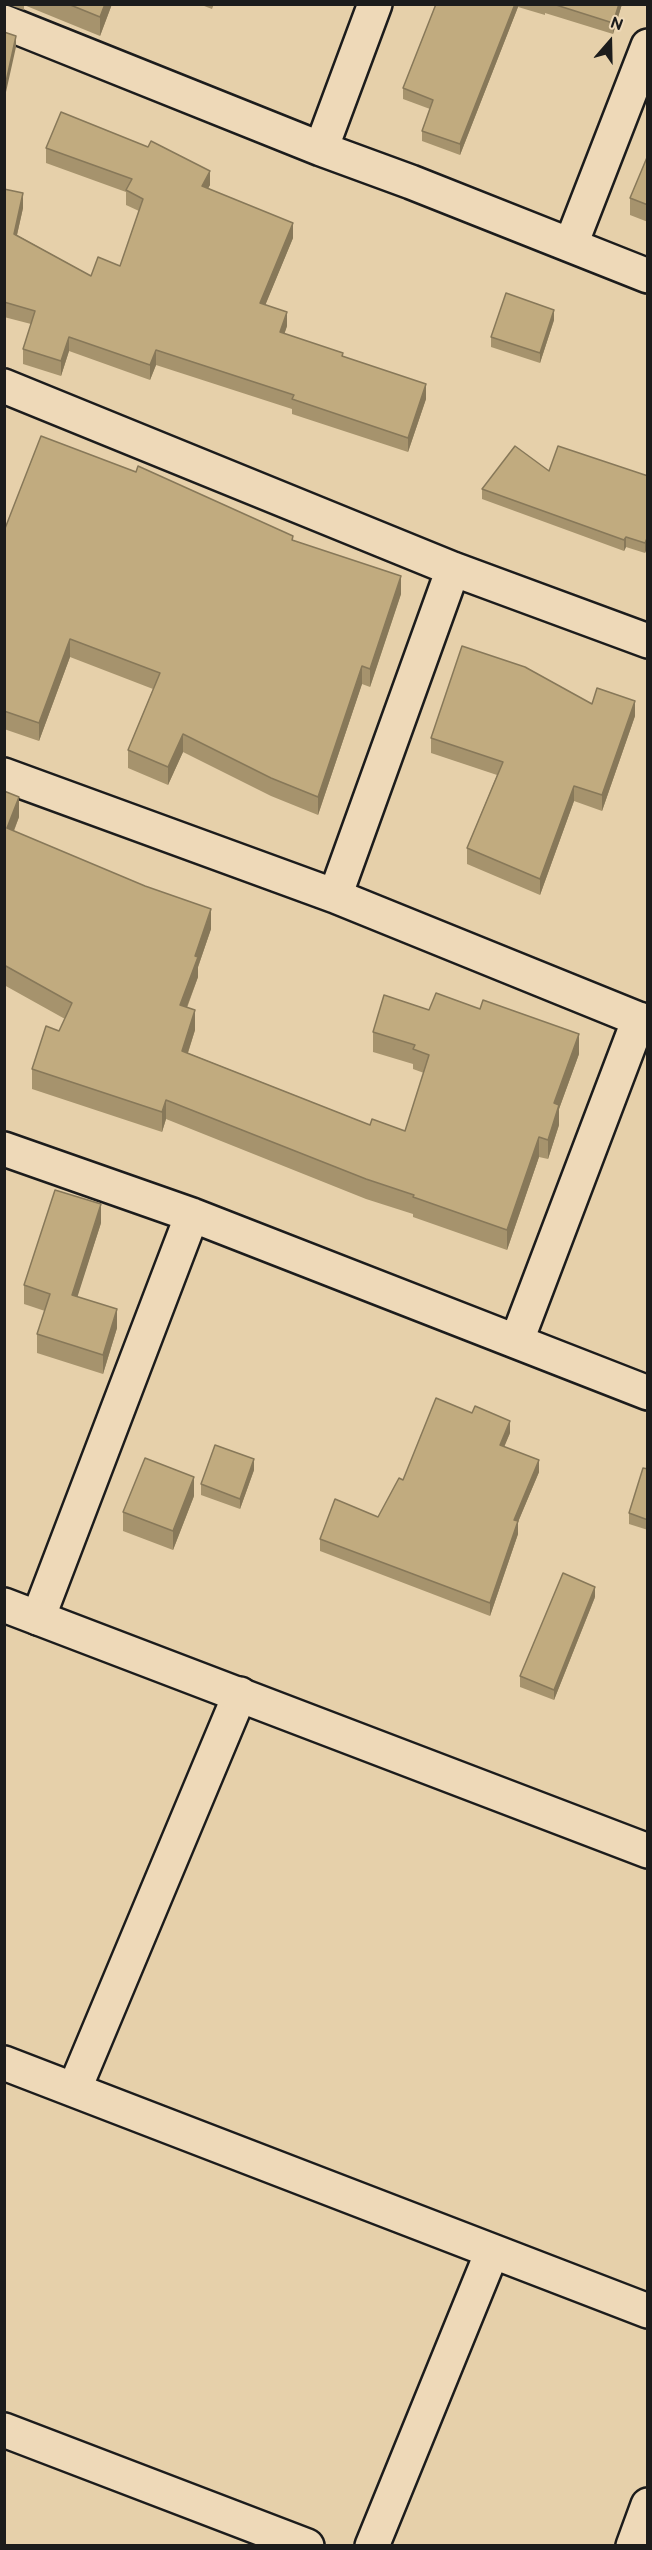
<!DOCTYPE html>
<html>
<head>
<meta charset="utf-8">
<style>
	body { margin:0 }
	#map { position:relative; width:652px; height:2550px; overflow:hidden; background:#e6d0aa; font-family:"Balsamiq Sans",sans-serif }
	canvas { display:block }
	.frame { position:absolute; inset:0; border:6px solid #1c1c1c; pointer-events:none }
	.north { position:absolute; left:580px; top:12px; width:60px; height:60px; -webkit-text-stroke:4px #eed9b8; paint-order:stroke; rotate:20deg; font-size:16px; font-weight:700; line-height:24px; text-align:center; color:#1c1c1c }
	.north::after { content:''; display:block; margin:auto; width:21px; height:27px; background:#1c1c1c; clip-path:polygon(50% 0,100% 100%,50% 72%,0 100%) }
</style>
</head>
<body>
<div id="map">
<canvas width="652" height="2550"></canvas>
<div class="frame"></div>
<div class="north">N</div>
</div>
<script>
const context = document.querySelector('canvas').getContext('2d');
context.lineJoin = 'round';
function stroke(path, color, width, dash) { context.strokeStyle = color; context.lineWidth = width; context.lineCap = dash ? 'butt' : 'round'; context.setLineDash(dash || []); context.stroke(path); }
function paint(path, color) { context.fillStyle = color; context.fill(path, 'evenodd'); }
const minor = new Path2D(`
	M4,22l317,127 90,33 237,94
	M321,149l54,-145
	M571,244l77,-198
	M4,386l449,183 195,72
	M4,775l331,121 313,127
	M335,896l118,-327
	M4,1149l188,66 456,178
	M517,1340l122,-321
	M38,1618l154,-403
	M4,2063l644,248
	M74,2090l166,-396
	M4,2430l303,116
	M372,2546l120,-294
	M633,2546l15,-41`);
const tertiary = new Path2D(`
	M4,1605l644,246`);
stroke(minor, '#1c1c1c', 38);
stroke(tertiary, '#1c1c1c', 38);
stroke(minor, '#eed9b8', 33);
stroke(tertiary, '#eed9b8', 33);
paint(new Path2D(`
	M6,4h106l-12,32 -76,-31v5z
	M199,4h15l-2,5z
	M436,4h186l-9,30 -68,-21v2l-27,-8 -58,148 -38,-14v-10l8,-22 -27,-10v-11z
	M46,148l164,37 -2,3 85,50 -28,67 22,21 -3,8 59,22 83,43 -18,53 -116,-38v-5l-136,-44 -6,15 -81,-29 -8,25 -38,-12v-15l8,-25 -27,-7v-128l19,19 -6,27 74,41 29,-10 19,-55 -13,-6v-13l-80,-29z
	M648,155v67l-18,-7v-17z
	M554,320l-14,43 -49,-16v-10z
	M549,471l99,5v70l-3,7 -19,-6 -2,4 -142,-52v-10z
	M4,531l289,10 108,53 -31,93 -8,-3 -44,131 -47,-19 -88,-44 -15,33 -40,-17v-18l25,-61 -83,-32 -31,84 -35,-12z
	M592,704l43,12 -33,95 -28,-10 -34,94 -73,-31v-16l30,-73 -66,-22v-15z
	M4,791l15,26 -5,14 197,98 -13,38v10l-11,31 8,22 -7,23 182,72 35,6 19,-58 -11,-4v-5l-40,-12v-20l56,-22 150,44 -20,55v16l-11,34 -9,-2 -32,93 -94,-33v-3l-47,-15 -200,-80 -4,13 -130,-43v-20l27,-38 6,-12 -61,-34z
	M101,1223l-24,73 40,32 -14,46 -66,-21v-19l8,-23 -21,-7v-19z
	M510,1433l-6,13 35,26 -21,50v12l-28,82 -170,-65v-12l58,-22 25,-37z
	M648,1469v61l-19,-6v-11z
	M254,1470l-14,39 -39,-14v-11z
	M194,1496l-21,54 -50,-19v-19z
	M595,1597l-41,103 -34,-13v-11z`), '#a6936d');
paint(new Path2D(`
	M105,4h7l-12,32v-19z
	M515,4h3v3l-58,148v-11z
	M619,4h3l-9,30v-11z
	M16,36v11l-12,54v-10z
	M210,171v14l-8,15v-14z
	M23,193v15l-9,40v-14z
	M293,223v15l-33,80v-15z
	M554,310v10l-14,43v-10z
	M287,312v14l-7,21v-15z
	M69,337v14l-8,25v-15z
	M156,350v15l-6,15v-15z
	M426,384v15l-18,53v-14z
	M648,536v10l-3,7v-10z
	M626,537v10l-2,4v-11z
	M401,576v18l-31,93v-18z
	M70,639v18l-31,84v-18z
	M362,666v18l-44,131v-18z
	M635,701v15l-33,95v-16z
	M183,734v18l-15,33v-18z
	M574,786v15l-34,94v-16z
	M19,797v20l-12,31v-20z
	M211,909v20l-13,38v10l-18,48v-20l15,-49z
	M195,1010v20l-13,41v-20z
	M579,1034v20l-20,55v16l-11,34v-19l6,-37z
	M166,1100v19l-4,13v-20z
	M539,1137v20l-32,93v-20z
	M101,1204v19l-29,91v-19z
	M117,1309v19l-14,46v-19z
	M510,1421v12l-10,24v-12z
	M254,1459v11l-14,39v-10z
	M539,1460v12l-21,50v12l-28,82v-13l24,-83z
	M194,1477v19l-21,54v-19z
	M595,1587v10l-41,103v-10z`), '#877859');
const building = new Path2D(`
	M68,4h37l-5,13z
	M436,4h79l-55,140 -38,-13 11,-31 -30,-12z
	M553,4h66l-6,19z
	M4,32l12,4 -12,55z
	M61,112l87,35 3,-6 59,30 -8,15 91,37 -33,80 27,9 -7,20 63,21 -1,3 84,28 -18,54 -116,-39 2,-4 -138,-45 -6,15 -81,-28 -8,24 -38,-12 12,-38 -31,-9v-113l19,4 -9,41 77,42 7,-19 22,9 23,-67 -17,-9 6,-11 -86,-31z
	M648,155v50l-18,-7z
	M506,293l48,17 -14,43 -49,-16z
	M41,436l95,36 2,-6 155,70 -1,4 109,36 -31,93 -8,-3 -44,131 -47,-19 -88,-44 -15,33 -40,-17 32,-77 -90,-34 -31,84 -35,-12v-180z
	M515,446l34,25 9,-25 90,30v60l-3,7 -19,-6 -2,3 -142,-51z
	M462,646l63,21 67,37 5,-16 38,13 -33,94 -28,-9 -34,93 -73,-31 36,-86 -72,-24z
	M4,791l15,6 -12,31 138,58 66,23 -16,47 3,1 -18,48 15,5 -13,41 188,74 2,-6 33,12 24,-76 -16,-6 2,-4 -42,-13 11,-37 45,15 7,-17 44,16 3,-9 96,34 -25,69 5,2 -11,35 -9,-3 -32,93 -94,-33 1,-2 -48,-16 -200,-79 -4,12 -130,-43 14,-43 13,5 13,-28 -68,-38z
	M55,1190l46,14 -29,91 45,14 -14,46 -66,-21 13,-40 -26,-9z
	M436,1398l36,15 3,-7 35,15 -10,24 39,15 -25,60 4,1 -28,82 -170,-64 15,-40 43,18 21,-39 4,2z
	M215,1445l39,14 -14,40 -39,-15z
	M145,1458l49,19 -21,54 -50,-19z
	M643,1468l5,1v51l-19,-7z
	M563,1573l32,14 -41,103 -34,-14z`);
paint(building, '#c1ab7f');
stroke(building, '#877859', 1.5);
</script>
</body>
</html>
